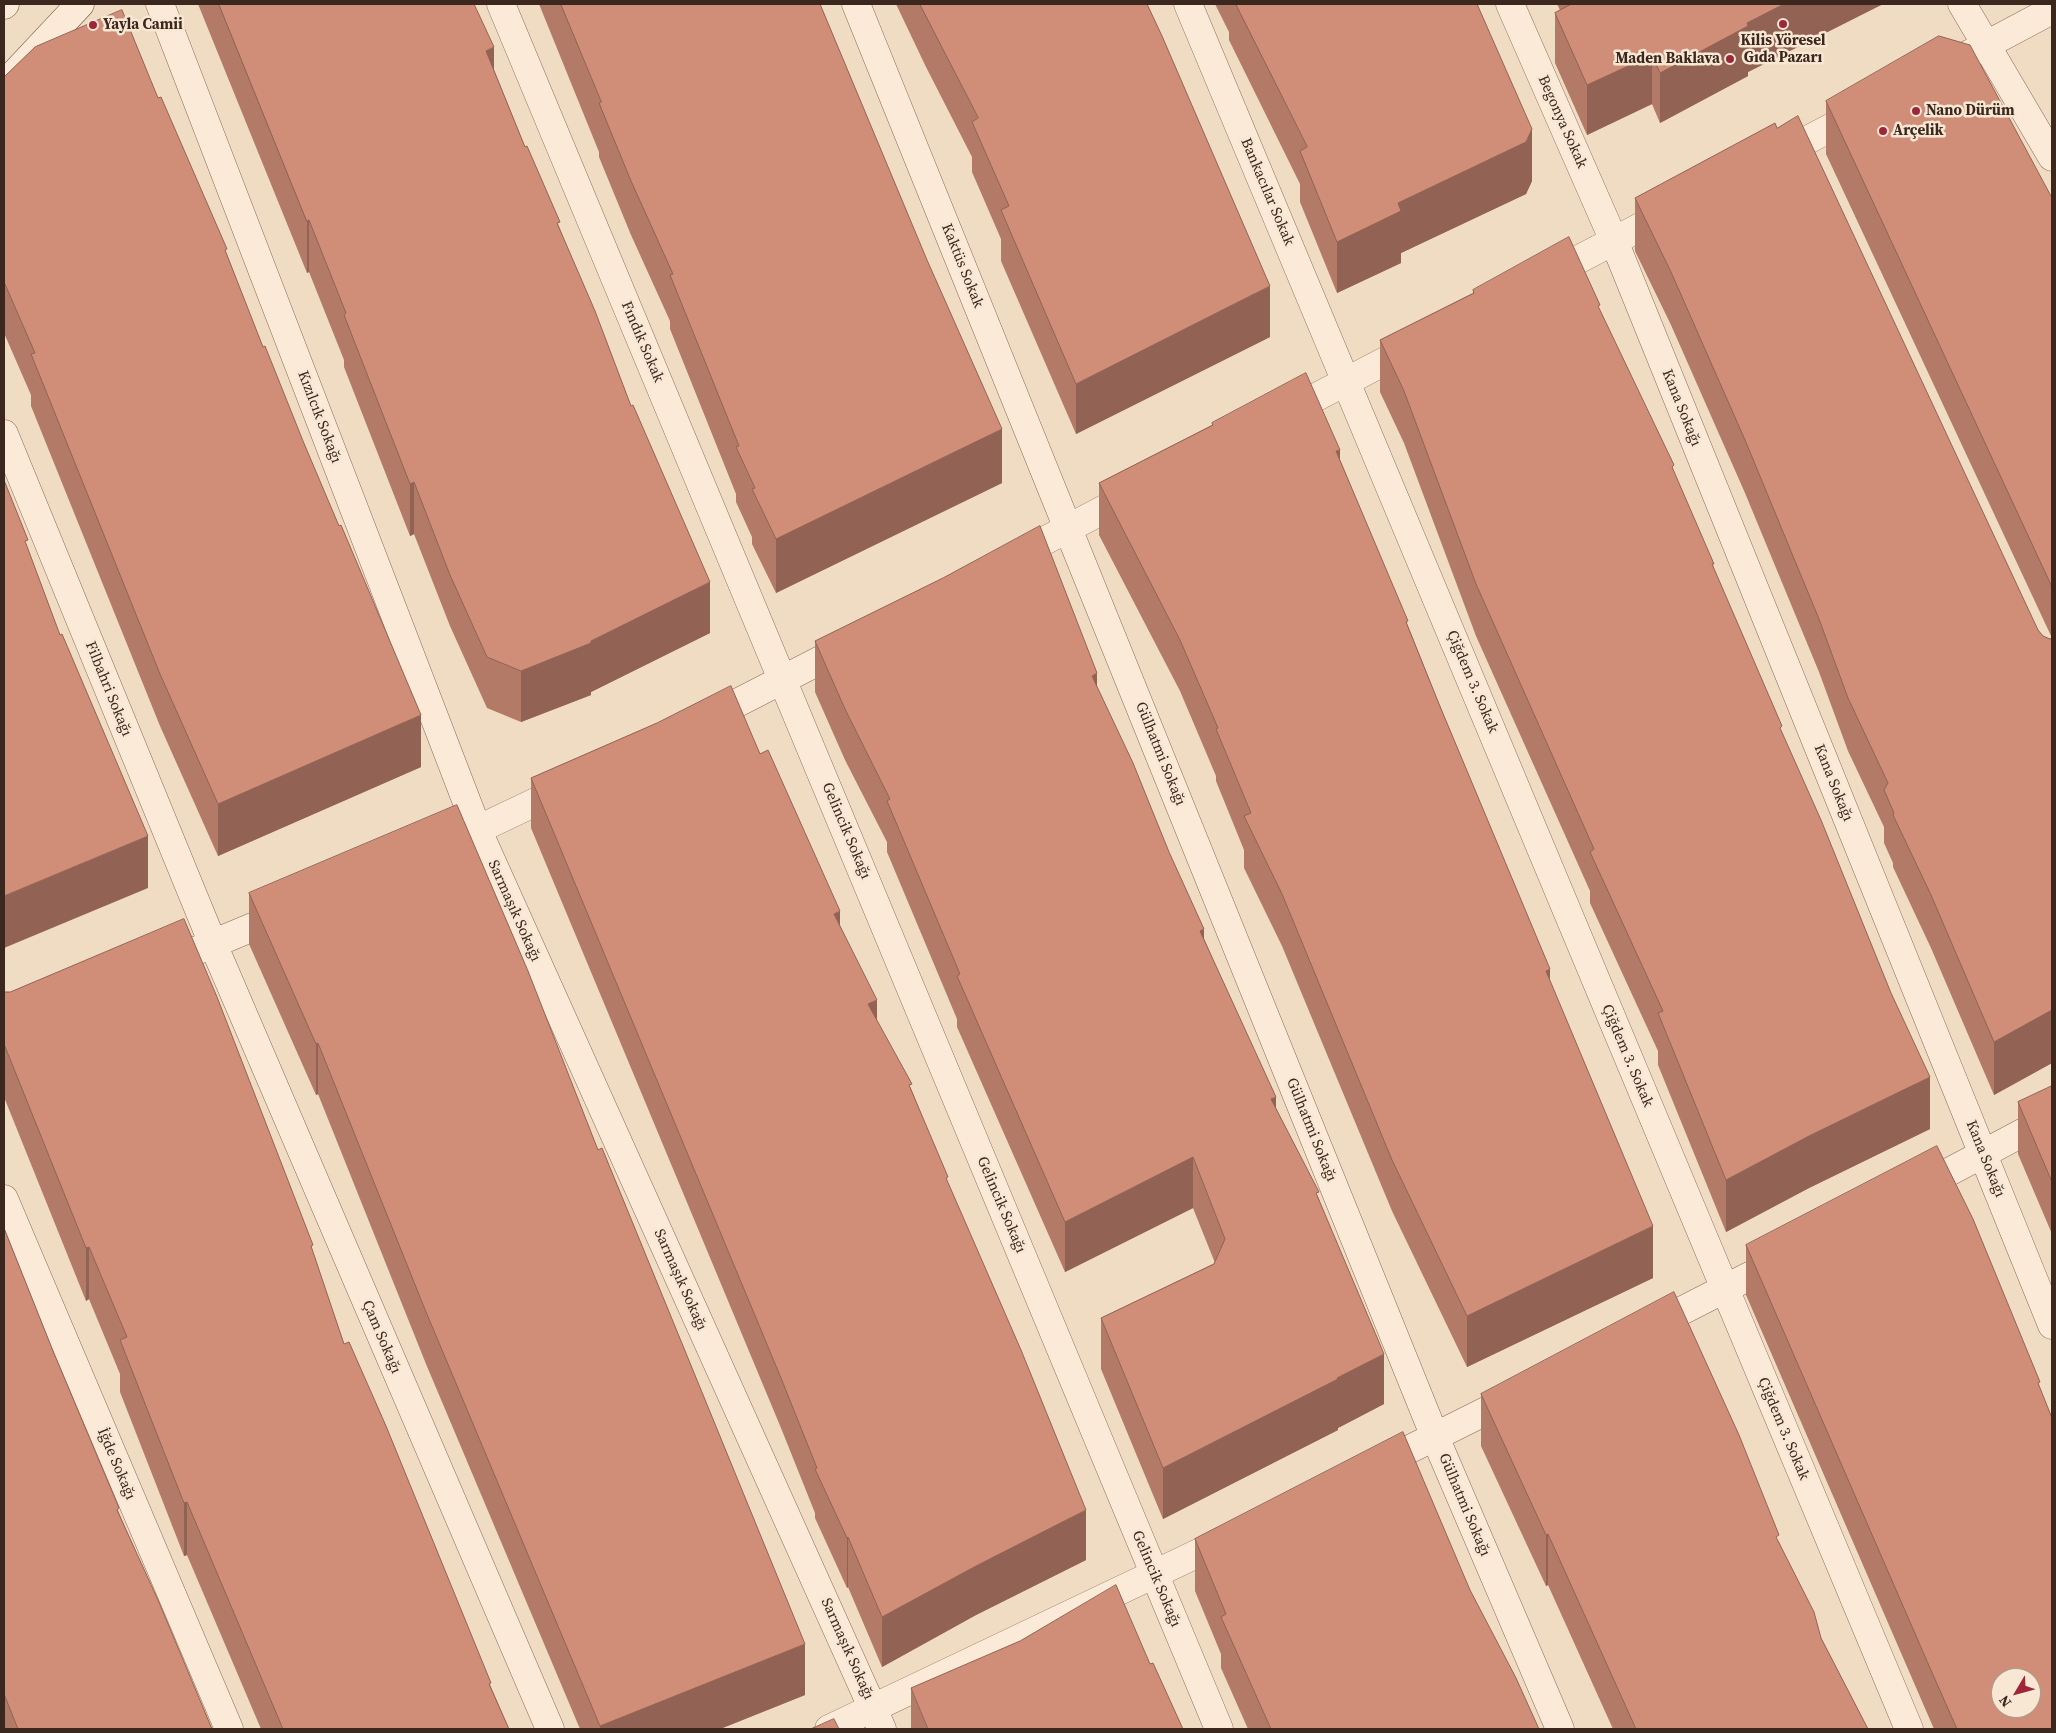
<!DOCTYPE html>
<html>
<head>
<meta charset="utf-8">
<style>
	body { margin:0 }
	#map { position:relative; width:2056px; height:1733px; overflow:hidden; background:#f0dbc3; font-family:"Source Serif 4",serif }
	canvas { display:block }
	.frame { position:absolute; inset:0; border:5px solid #3b271e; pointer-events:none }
	.north { position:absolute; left:1991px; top:1668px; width:50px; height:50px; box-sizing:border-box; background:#f7e7d3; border:1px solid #ac9a8b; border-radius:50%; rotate:233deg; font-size:14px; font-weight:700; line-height:20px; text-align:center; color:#3b271e }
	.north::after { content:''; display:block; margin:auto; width:18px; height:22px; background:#9d263b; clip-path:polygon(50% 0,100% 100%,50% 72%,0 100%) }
</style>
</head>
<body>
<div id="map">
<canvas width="2056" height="1733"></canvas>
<div class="frame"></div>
<div class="north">N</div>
</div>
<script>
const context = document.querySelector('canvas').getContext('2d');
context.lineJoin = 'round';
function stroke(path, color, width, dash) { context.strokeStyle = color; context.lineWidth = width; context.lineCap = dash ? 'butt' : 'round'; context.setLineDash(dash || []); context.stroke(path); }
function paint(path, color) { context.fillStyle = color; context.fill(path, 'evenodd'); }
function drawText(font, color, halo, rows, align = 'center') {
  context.font = font + ' "Source Serif 4",serif'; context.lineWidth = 5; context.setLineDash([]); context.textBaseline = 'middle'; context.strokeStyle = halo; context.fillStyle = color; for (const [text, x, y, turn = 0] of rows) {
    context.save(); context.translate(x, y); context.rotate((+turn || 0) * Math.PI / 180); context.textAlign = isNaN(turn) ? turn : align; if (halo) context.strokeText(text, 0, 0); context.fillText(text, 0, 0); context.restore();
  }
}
const minor = new Path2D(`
	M160,4l318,827 404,898
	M501,4l718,1725
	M856,4l579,1433 125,292
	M1188,4l721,1725
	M1510,4l104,237 438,1084
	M1962,4l90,153
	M1941,69l111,-59
	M1775,157l84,-44
	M1547,276l122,-64
	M1284,414l130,-68
	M4,434l209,510 337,785
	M1012,558l121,-64
	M704,720l144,-74
	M437,849l128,-61
	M162,965l122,-51
	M1917,1189l135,-72
	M4,1199l225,530
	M1650,1327l129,-66
	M1376,1466l138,-69
	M829,1729l399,-190`);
const secondary = new Path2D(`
	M4,5l1,-1
	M4,85l76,-81`);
stroke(minor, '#8b6b59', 29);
stroke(secondary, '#6d4d3c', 29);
stroke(minor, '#faead7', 28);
stroke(secondary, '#faead7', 28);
paint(new Path2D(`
	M198,4h276l20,66 31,77 35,82 150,404 -119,59v3l-70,27 -34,-14 -37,-82 -36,-92 -4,2 -66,-169v-7l-35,-88 -2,1z
	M539,4h281l182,479 -226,110 -24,-49v-7l-16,-35v-8l-66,-165v-8l-39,-86 -32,-78v-5z
	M896,4h251l123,333 -194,97 -75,-173v-22l-29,-67v-15l-46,-90z
	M1215,4h262l55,177 -6,13 -125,59v10l-64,30 -37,-91v-18l-71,-144v-8z
	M1557,4h326l-135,68v4l-88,47 -8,-19 -65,31 -32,-72v-50l5,-3z
	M4,77l154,21 69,157 194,512 -203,89 -58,-130 -129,-320v-11l-27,-62z
	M1826,101l226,97v865l-58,32 -63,-147 -38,-81v-4l-9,-20v-16l-36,-76 -29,-79 -74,-179 -74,-168 -36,-74v-53l408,438 7,3 2,-1 -226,-484z
	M1473,290l127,21 74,161 108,262 148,395 -121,59 -83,44 -68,-167v-14l-68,-148v-12l-114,-255 -72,-193 -24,-51v-52l93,-47z
	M1212,423l128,37 68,166 142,355 103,297 -186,89 -75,-156 -110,-265 -38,-78v-18l-28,-69v-5l-36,-85 -81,-156v-52l113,-58z
	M815,641l282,46 179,421 43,91 65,205 -46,24v2l-175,89 -62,-150v-51l114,-55 -22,-55 -128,64 -108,-245v-8l-70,-167v-10l-42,-82 -30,-68z
	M657,723l103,31 80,172 37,95 35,70 36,92 138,377 -110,55 -94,52 -34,-80 -1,1 -32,-70v-5l-34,-85 -250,-600v-50z
	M249,893l556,802 -85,34h-140l-154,-365 -108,-270 -2,1 -67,-151z
	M4,992l309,261 31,91 165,385h-248l-74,-174 -3,1 -64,-164v-18l-31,-75 -3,2 -82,-204z
	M2052,1086v148l-34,-80v-52z
	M4,1228l49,123 66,162 93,216h-208z
	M1746,1245l294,144 12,340h-118l-188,-434z
	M1481,1394l298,148 42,96 47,91h-255l-65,-144 -2,1 -65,-140z
	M1195,1539l344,190h-291l-27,-61v-14l-26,-63z
	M911,1688l17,41h-17z`), '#b37a67');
paint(new Path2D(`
	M1784,4h99l-135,68v4l-88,47v-50l87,-50z
	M494,47v52l-8,-48z
	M1652,55v49l-65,31v-50z
	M1532,129v52l-6,13 -125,59v10l-64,30v-51l61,-39z
	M309,220v52l-2,1v-52z
	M1270,286v51l-194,97v-50z
	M1002,429v54l-226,110v-54z
	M1340,450v51l-4,-50z
	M414,482v52l-4,2v-52z
	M710,582v51l-119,59v3l-70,27v-51l70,-30z
	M1097,673v51l-5,-48z
	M421,715v52l-203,89v-52z
	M148,836v52l-144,60v-52z
	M840,911v50l-6,-47z
	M1204,929v51l-4,-49z
	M1550,969v52l-4,-50z
	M877,1000v49l-9,-45z
	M2052,1010v53l-58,32v-53z
	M318,1043v51l-2,1v-51z
	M1930,1077v52l-121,59 -83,44v-52l83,-44z
	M1276,1097v51l-5,-49z
	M1193,1157v51l-128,64v-50z
	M1653,1226v52l-186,89v-51z
	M89,1247v52l-3,2v-53z
	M1384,1354v50l-46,24v2l-175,89v-51z
	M187,1502v53l-3,1v-53z
	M1086,1510v50l-110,55 -94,52v-50l94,-51z
	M1548,1534v51l-2,1v-51z
	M848,1537v50l-1,1v-50z
	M805,1644v51l-85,34h-120v-3z`), '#926354');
const building = new Path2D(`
	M219,4h255l20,43 -8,4 39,96 2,-1 33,76 -3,1 38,88 36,95 2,-1 77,177 -119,59v2l-70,28 -34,-14 -37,-82 -36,-93 -4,2 -66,-169 2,-2 -37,-93 -2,1z
	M561,4h259l107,256 75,169 -226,110 -24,-50 3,-1 -19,-41 3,-1 -69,-171 3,-1 -42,-93 -32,-78 2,-1z
	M920,4h227l15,32 108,250 -194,98 -75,-174 8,-4 -37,-84 6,-4z
	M1236,4h241l55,125 -6,13 -128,61 3,8 -64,31 -37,-91 7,-4z
	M1572,4h212l-37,19 1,3 -88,47 -8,-18 -65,30 -32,-72z
	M122,10l36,88 3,-1 66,152 -2,1 38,97 2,-1 38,95 36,85 2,-1 80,190 -203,89 -58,-130 -129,-320 4,-1 -31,-71v-205l31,-30z
	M1939,36l31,9 82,153v389l-226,-486z
	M1798,116l240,514 5,6 7,3 2,-1v372l-58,32 -63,-147 -38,-80 1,-2 -10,-23 4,-7 -40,-85 -29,-79 -74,-179 -74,-168 -36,-74 140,-75 2,5z
	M1569,237l31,68 -2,1 76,159 -2,2 42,97h-2l70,162 -2,2 41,92 70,173 39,84 -121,59 -83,44 -68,-167 5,-2 -73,-159 4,-3 -118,-265 -72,-193 -24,-51 94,-47 -1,-3z
	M1306,373l34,77 -4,1 72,170 -2,1 33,82 111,265 -4,2 107,255 -186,90 -75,-156 -110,-266 -38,-78 7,-3 -35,-84 2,-1 -38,-88 -81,-157 114,-58 -1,-2z
	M4,480l24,60 -3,1 35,94 2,-1 86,202 -144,60z
	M1040,526l57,147 -5,3 41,87 36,89 35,77 -4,2 76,166 -5,2 48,93 -3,1 68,161 -47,24 1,1 -175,89 -62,-150 113,-54 11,-25 -32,-82 -128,65 -108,-246 3,-2 -73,-173 3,-2 -45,-90 -30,-68 128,-63z
	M731,686l29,68 8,-4 72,161 -6,3 43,86 -9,4 44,80 -3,1 39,92 -2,1 75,172 65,160 -110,56 -94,51 -34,-80 -1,1 -32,-69 2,-1 -36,-90 -250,-600 126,-55z
	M457,805l71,166 70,179 4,-2 203,496 -205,82 -174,-414 -108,-269 -2,1 -67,-151z
	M184,919l33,78 96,248 -2,1 33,98 5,-2 37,84 105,257 -2,1 20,45h-226l-96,-227 -3,1 -64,-163 7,-3 -38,-90 -3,1 -82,-204v-52h6z
	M2052,1086v96l-34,-80z
	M1937,1146l36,73 67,163 -2,1 14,35v311h-95l-27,-61 -184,-423zM2001,1678h30v30h-30z
	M4,1228l49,123 66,157 -2,2 41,90 54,129h-194l-14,-35z
	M1674,1292l65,143 40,100 -3,2 38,75 7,26 47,91h-233h1l-88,-195 -2,1 -65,-141z
	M1403,1432l67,158 46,88 23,51h-268l-50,-112 5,-3 -31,-75z
	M1116,1585l34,79 3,-1 30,66h-255l-17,-41 109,-47z
	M834,1719l5,10h-28z`);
paint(building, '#d08e78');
stroke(building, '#926354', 1);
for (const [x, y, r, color] of [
	[1783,24,5,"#9d263b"],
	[93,25,5,"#9d263b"],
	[1730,59,5,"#9d263b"],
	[1916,111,5,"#9d263b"],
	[1883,131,5,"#9d263b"]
]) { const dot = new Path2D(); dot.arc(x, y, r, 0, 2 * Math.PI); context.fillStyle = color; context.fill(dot); stroke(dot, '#f7e7d3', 2); }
drawText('bold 15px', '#3b271e', '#f7e7d3', [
	["Yayla Camii",103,25],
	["Kilis Yöresel",1783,41,"center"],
	["Gıda Pazarı",1783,58,"center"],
	["Maden Baklava",1720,59,"right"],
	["Nano Dürüm",1926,111],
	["Arçelik",1893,131]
], 'left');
drawText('15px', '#3b271e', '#f7e7d3', [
	["Begonya Sokak",1562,122,66],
	["Bankacılar Sokak",1267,192,67],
	["Kaktüs Sokak",962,266,68],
	["Fındık Sokak",642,342,67],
	["Kana Sokağı",1681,408,68],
	["Kızılcık Sokağı",319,417,69],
	["Çiğdem 3. Sokak",1472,682,67],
	["Filbahri Sokağı",108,689,68],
	["Gülhatmi Sokağı",1160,754,68],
	["Kana Sokağı",1833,783,68],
	["Gelincik Sokağı",846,831,67],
	["Sarmaşık Sokağı",514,911,66],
	["Çiğdem 3. Sokak",1627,1056,67],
	["Gülhatmi Sokağı",1311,1130,68],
	["Kana Sokağı",1985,1159,68],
	["Gelincik Sokağı",1001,1205,67],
	["Sarmaşık Sokağı",680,1280,66],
	["Çam Sokağı",381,1337,67],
	["Çiğdem 3. Sokak",1783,1429,67],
	["İğde Sokağı",116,1464,67],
	["Gülhatmi Sokağı",1464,1505,67],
	["Gelincik Sokağı",1156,1579,67],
	["Sarmaşık Sokağı",847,1649,66]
]);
</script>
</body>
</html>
